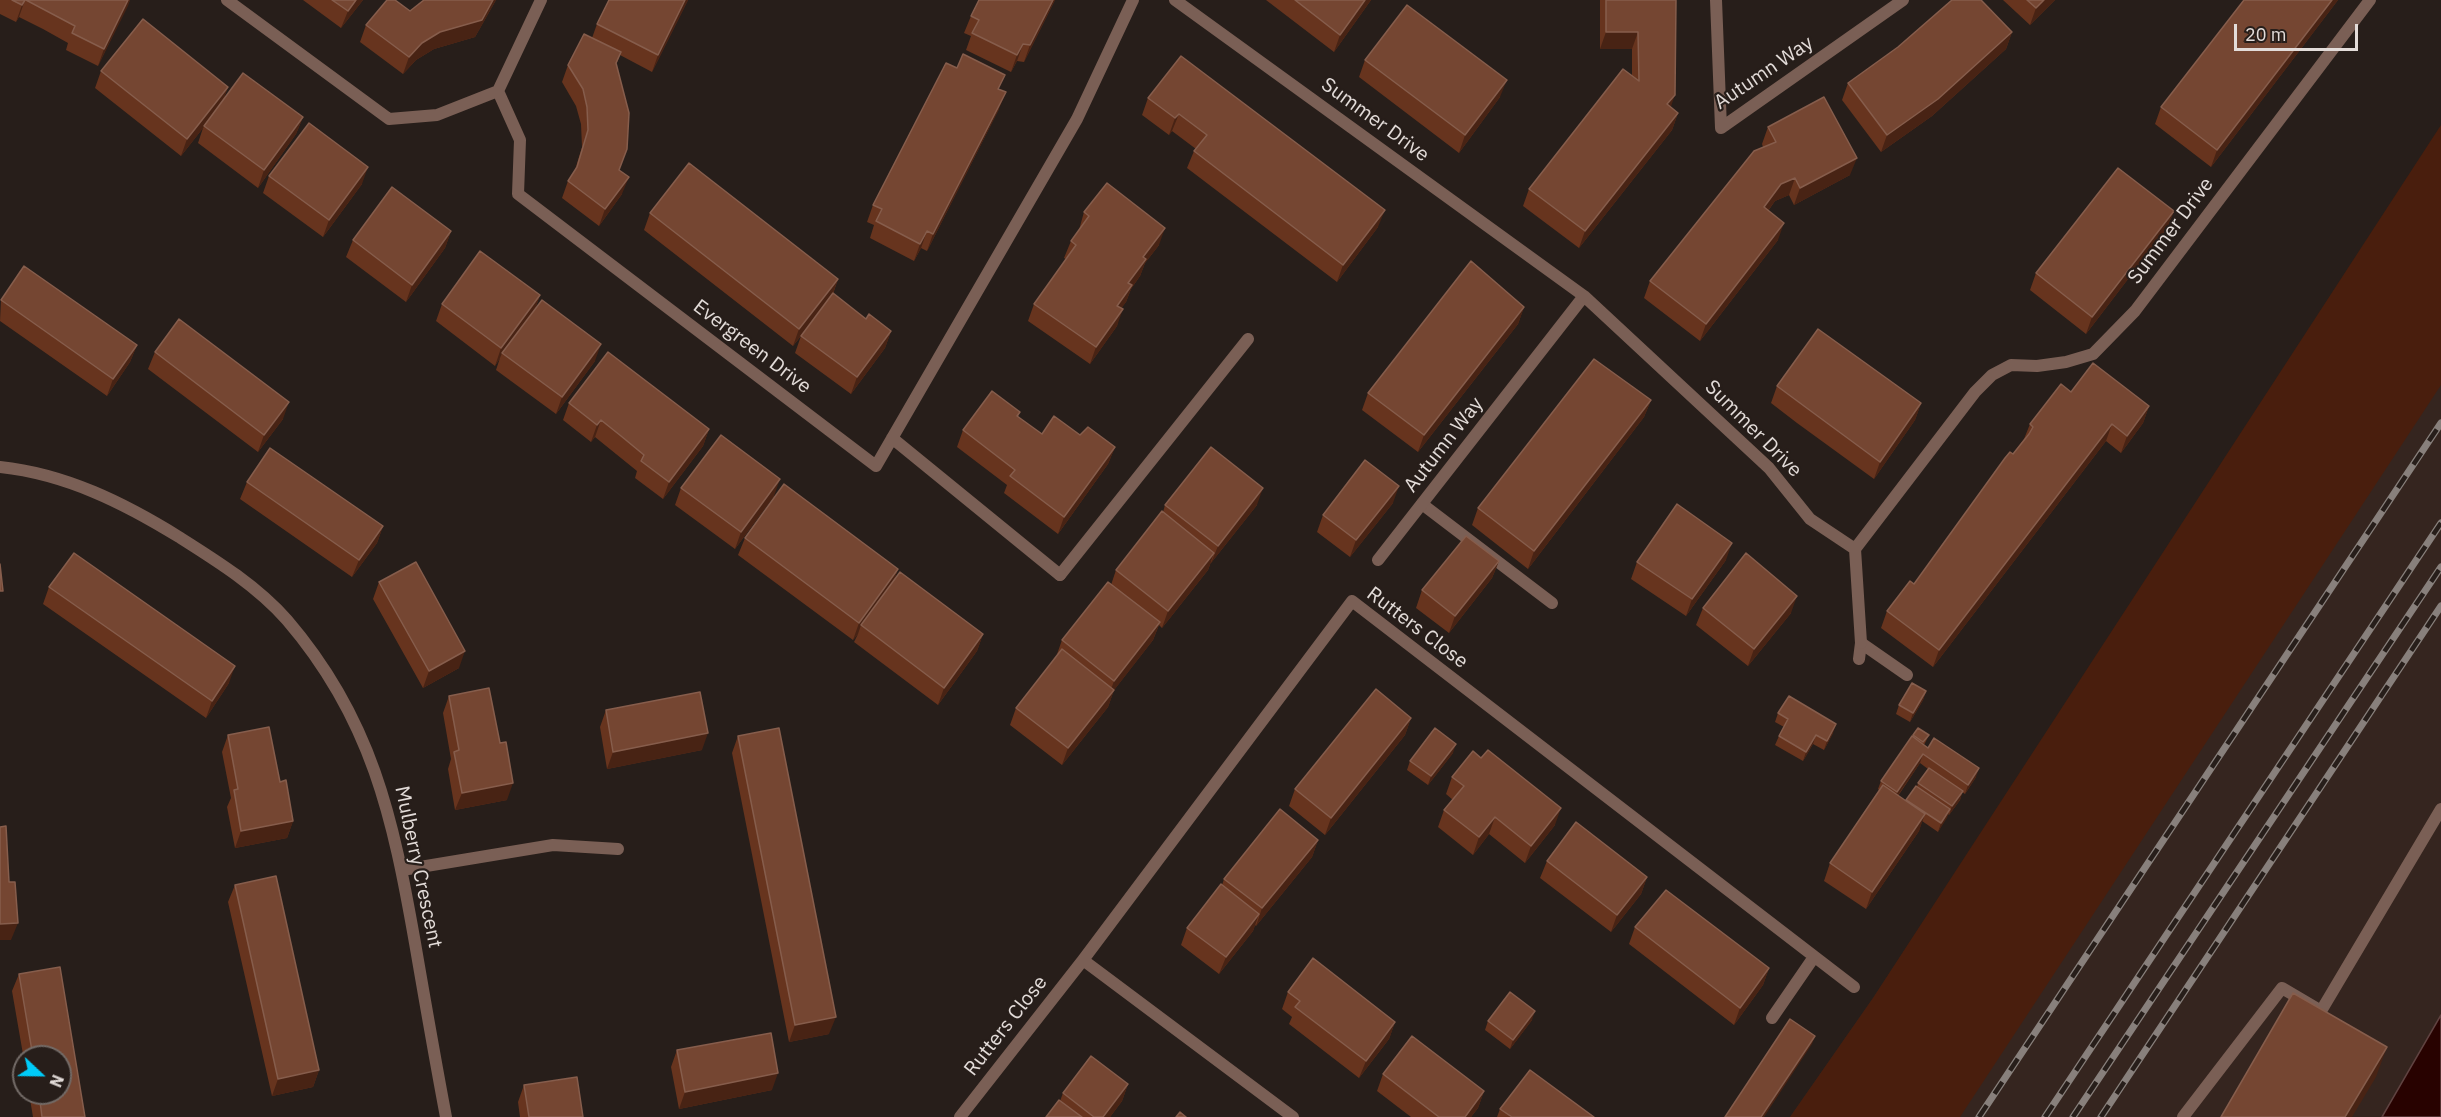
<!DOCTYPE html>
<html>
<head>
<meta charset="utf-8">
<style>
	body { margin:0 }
	#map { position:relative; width:2441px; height:1117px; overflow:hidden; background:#271e1a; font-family:"IBM Plex Sans",sans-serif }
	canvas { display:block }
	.north { position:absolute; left:12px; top:1045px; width:60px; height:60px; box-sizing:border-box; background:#271e1a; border:2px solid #726a66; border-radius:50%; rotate:112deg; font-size:16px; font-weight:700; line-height:24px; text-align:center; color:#e3dcd9 }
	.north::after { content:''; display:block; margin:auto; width:21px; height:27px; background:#00cbf8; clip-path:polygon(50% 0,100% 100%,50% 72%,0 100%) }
	.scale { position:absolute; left:2234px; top:24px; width:124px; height:27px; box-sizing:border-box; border:3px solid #e3dcd9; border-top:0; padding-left:8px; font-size:18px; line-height:21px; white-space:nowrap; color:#e3dcd9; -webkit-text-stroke:4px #271e1a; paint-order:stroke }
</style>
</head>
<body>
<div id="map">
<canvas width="2441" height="1117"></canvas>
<div class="north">N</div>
<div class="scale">20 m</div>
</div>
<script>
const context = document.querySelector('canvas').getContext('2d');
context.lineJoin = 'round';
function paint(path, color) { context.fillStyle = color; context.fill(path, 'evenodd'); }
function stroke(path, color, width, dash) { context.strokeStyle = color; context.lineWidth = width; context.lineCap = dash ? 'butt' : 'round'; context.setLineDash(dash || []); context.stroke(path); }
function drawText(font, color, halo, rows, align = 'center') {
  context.font = font + ' "IBM Plex Sans",sans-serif'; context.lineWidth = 4.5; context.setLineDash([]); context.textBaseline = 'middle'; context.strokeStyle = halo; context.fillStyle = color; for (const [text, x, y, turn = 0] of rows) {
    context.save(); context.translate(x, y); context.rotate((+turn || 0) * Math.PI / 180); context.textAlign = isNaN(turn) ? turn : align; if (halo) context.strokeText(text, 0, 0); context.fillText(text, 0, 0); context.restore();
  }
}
paint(new Path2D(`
	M2441,135v880l-59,102h-592l83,-119z`), '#35251f');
paint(new Path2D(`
	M2441,125v260l-481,732h-170l83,-119z`), '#491e0d');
const water = new Path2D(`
	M2441,1015v102h-59z`);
paint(water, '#280200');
stroke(water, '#604341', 1.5);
stroke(new Path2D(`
	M1422,504l130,99
	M1060,575l188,-236
	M1859,659l2,-16 46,32
	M2183,1117l99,-129 39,23 120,-202`), '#7a5f55', 12);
stroke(new Path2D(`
	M227,0l162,119 48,-4 61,-24 22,49 -2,54 358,272 201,-347 56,-119
	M1175,0l409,296 185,172 41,51 45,30
	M1716,0l5,128
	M498,91l43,-91
	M1721,128l182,-128
	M892,438l168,137
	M0,467c66,7 124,36 179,70 38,24 78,49 108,83 85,99 106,198 128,323 10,58 20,116 31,174
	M1855,549l120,-157 17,-17 19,-10 26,1 29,-4 27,-8 42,-43 235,-311
	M1855,549l6,94
	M1378,560l206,-264
	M402,870l151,-25 65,4
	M1083,960l210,157
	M1772,1018l42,-61
	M960,1117l123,-157 269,-359 502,386`), '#7a5f55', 12);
const rail = new Path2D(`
	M1979,1117l462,-694
	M2045,1117l396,-594
	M2073,1117l368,-550
	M2101,1117l340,-511`);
stroke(rail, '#88807c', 7);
stroke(rail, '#271e1a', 4.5, [14]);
paint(new Path2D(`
	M0,0h130l-32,66 -32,-16 2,-7 -25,-14 -24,-12 -3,5 -16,-8z
	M303,0h60l-22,28z
	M424,0h72l-21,37 -41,12 -18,11 -13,14 -43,-32 6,-17 44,-14z
	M609,0h79l-36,72 -32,-17 -4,10 3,105 3,24 -23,32 -37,-28 6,-17 7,-11 7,-23 -1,-23 -5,-18 -14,-24 6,-17 24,-27 5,-14z
	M1055,0l-31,62 -7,-1 -6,11 -45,-22 5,-14 -7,-3 7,-17z
	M1266,0h105l-37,52z
	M1600,0h76l-5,107 7,6 -6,17 -93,118 -56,-42 6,-17 103,-113v-27h-32z
	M2003,0h52l-25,25z
	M2244,0h94l-127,167 -56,-43 6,-17z
	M2012,32l-6,17 -74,67 -51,36 -39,-52 6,-17z
	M1181,56l197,171 -41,55 -150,-114 7,-17 2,-2 -24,-18 -3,4 -27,-20 6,-17z
	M1365,60l135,37 -41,56 -100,-76z
	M101,71l127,16 -5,13 80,17 -7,17 -38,54 -60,-45 5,-15 -22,28 -86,-68z
	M1000,90l-1,19 -72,142 -6,-3 -7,13 -44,-23 4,-13 -7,-3 6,-17z
	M1768,127l82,48 -56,30 -5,-10 -14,6 -7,10 10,29 -78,101 -56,-43 6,-17 113,-134 -1,-3z
	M269,176l93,8 -39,53 -60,-44z
	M2174,211l-7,17 -81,106 -56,-44 6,-17z
	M1084,212l75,33 -14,18 -5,13 -9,13 -5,13 -5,6 -4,18 -27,38 -62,-43 6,-17 32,-45 -2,-1 7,-17 8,-11z
	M650,213l188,66 -5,15 33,25 25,12 -6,17 -34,46 -56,-41 6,-17 -8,10 -149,-116z
	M451,231l-6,17 -39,54 -60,-45 7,-17z
	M540,295l-5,14 60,52 -39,53 -60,-44 4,-12 -5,8 -59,-45 6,-17z
	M1,300l136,45 -7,17 -23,34 -107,-75z
	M1524,307l-6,17 -100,128 -56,-42 6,-17z
	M155,352l128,67 -25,33 -110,-83z
	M1777,386l144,17 -6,17 -41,59 -77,-56 -26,-20z
	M2071,392l78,14 -6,17 -22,30 -15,-12 -173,226 -52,-39 6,-17 27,-27 110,-145 6,-15z
	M1651,400l-7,17 -116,152 -56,-44 6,-17z
	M569,403l140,26 -6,17 -40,53 -28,-21 2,-7 -42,-34 -4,5 -28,-22z
	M1020,412l-2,5 24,17 38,1 35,12 -7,17 -50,70 -54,-41 3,-8 -50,-38 6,-17z
	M247,482l136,44 -6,17 -25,34 -112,-78z
	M681,488l93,8 -39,53 -60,-44z
	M1393,503l-43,54 -33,-25 6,-17z
	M1165,505h92l-46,58v-1l-3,8 -46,58 -3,-3 -6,15 -39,50 -6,17 -46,58 -52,-40 6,-17 40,-51 6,-17 49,-55 5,-15 47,-58z
	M745,538l153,31 -4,11 89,54 -6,17 -39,54 -84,-63 4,-8 -5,6 -115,-85z
	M1726,560l-40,56 -55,-37 6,-17z
	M1499,561l-7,17 -43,55 -33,-25 6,-18z
	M379,582l80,86 -36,20 -50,-89z
	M49,587l180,96 -23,35 -163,-114z
	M1703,608l88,5 -43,53 -52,-41z
	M1926,691l-3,9 -13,22 -14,-8 3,-9z
	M449,696l58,104 -52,10 -7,-41 3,-10 -8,-46z
	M606,710l96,40 -95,19 -7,-42z
	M1778,713l55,20 -9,17 -11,-6 -10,17 -28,-16 4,-9 5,-9 -9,-5z
	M1411,718l-6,17 -80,100 -36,-29 6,-17z
	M228,735l52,47 13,39 -6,17 -52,10 -8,-41 4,-9 -9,-46z
	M1913,735h16l-5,10 52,32 -11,17 -3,-2 -2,8 -11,15 -1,-1 -10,18 -16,-11 -3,10 -53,78 -42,-28 6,-18 49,-73 -1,-1 3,-8zM1920,763l8,6 -10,14 -1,4 -11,14 -8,-5z
	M738,736l91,298 -40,8 -57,-289z
	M1453,753l-25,32 -21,-15 3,-9z
	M1452,777l103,48 -30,38 -36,-29 -16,21 -35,-28 6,-17 9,-10 -7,-6z
	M1318,840l-6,17 -56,69 -1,-1 -2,6 -34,43 -38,-29 6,-17 35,-43 2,-6z
	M1547,861l100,16 -6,17 -30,38 -71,-54z
	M235,885l84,185 -6,17 -41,9 -44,-194z
	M1635,927l134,41 -6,17 -29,40 -105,-81z
	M60,967l25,150h-52l-4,-24h31v-36h-36v3l-12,-69 7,-17z
	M1288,992l107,30 -6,17 -30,39 -70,-54 3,-7 -10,-8z
	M1532,1020l-22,29 -25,-19 3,-9z
	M677,1050l95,40 -93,19 -8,-42z
	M1383,1074l101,17 -6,17 -7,9h-60l-34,-26z
	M1128,1084l-6,17 -12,16h-64l14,-16 3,-8z
	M524,1085l59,32h-63l-2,-15z
	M1500,1109l94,8h-97z`), '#67341e');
paint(new Path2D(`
	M25,0l-6,17 -3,5 6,-17z
	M128,0h2l-2,6 -30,60 6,-17z
	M356,0h7l-22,28 7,-17z
	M493,0h3l-21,37 -41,12 -18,11 -13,14 6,-17 13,-14z
	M685,0h3l-36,72 6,-17z
	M1053,0h2l-31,62 6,-17z
	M1365,0h6l-37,52 6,-17z
	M2044,0h11l-25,25 6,-17z
	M2332,0h6l-127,167 6,-17z
	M1606,32h32l-6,17h-32z
	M2012,32l-6,17 -74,67 -51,36 6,-17z
	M1023,44l-6,17 -6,11 6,-17z
	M1507,80l-7,17 -41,56 6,-18z
	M228,87l-6,17 -41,52 6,-17z
	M1006,92l-7,17 -72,142 6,-17z
	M1675,95l-6,17 -2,-8z
	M1678,113l-6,17 -93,118 6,-17z
	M1179,114l-7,17 -3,4 6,-17z
	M303,117l-7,17 -38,54 6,-18z
	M1857,158l-7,17 -56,30 6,-17z
	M368,167l-6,17 -39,53 6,-17z
	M629,177l-7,17 -23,32 6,-17z
	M1795,178l-6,17 -14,6 -17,23 6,-17 17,-23z
	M1385,210l-7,17 -41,55 6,-17z
	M2174,211l-7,17 -81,106 6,-17z
	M1784,223l-6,17 -78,101 6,-17z
	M1165,228l-6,17 -14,18 -5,13 -9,13 -5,13 -15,21 6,-17 11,-23 15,-26z
	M451,231l-6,17 -39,54 6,-17z
	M927,231l-6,17 -7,13 6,-17z
	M838,279l-6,17 -39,50 6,-17z
	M540,295l-6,17 -32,41 -2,5 -5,8 6,-18z
	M1524,307l-6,17 -100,128 6,-17z
	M1123,309l-6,17 -27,38 6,-17z
	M891,331l-6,17 -34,46 6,-17z
	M601,344l-6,17 -39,53 6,-17z
	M137,345l-7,17 -23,34 6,-17z
	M1651,400l-7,17 -116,152 6,-18z
	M289,402l-6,17 -25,33 6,-17z
	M1921,403l-6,17 -41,59 6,-17z
	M2149,406l-6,17 -22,30 6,-17z
	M601,420l-6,17 -4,5 6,-17z
	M2112,424l-6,17 -173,226 6,-17z
	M709,429l-6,17 -40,53 6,-17z
	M1115,447l-7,17 -50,70 6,-17z
	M780,479l-6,17 -39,53 6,-17z
	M1399,486l-6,17 -43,54 6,-17z
	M1263,488l-6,17 -46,58 7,-17z
	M383,526l-6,17 -25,34 7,-17z
	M1732,543l-6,17 -40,56 6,-17z
	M1214,553l-6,17 -46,58 6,-17z
	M1499,561l-7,17 -43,55 6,-17z
	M898,569l-6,17 -31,39 -3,9 -5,6 6,-17z
	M1797,596l-6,17 -43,53 6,-17z
	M1160,622l-7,18 -45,58 6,-17z
	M983,634l-6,17 -39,54 6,-17z
	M465,651l-6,17 -36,20 6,-17z
	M235,666l-6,17 -23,35 6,-17z
	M1114,690l-6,17 -46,58 6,-17z
	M1926,691l-3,9 -13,22 3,-9z
	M1411,718l-6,17 -80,100 6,-17z
	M1836,724l-3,9 -9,17 3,-9z
	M708,733l-6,17 -95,19 6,-17z
	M1816,735l-3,9 -10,17 3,-9z
	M1456,744l-3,9 -25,32 3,-9z
	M1923,754l-3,9 -26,38 3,-9z
	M1979,768l-3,9 -11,17 3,-9z
	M513,783l-6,17 -52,10 7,-17z
	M1963,791l-3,9 -11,15 3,-9z
	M1561,808l-6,17 -30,38 6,-17z
	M1950,809l-3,9 -9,14 3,-9z
	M1925,814l-6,17 -53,78 6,-17z
	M1495,817l-6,17 -16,21 6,-18z
	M293,821l-6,17 -52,10 6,-17z
	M1318,840l-6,17 -56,69 6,-18z
	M1647,877l-6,17 -30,38 6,-17z
	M1259,914l-6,17 -34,43 7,-17z
	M18,923l-7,17h-11v-16z
	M1769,968l-6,17 -29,40 6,-17z
	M1535,1011l-3,9 -22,29 3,-9z
	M836,1017l-7,17 -40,8 6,-17z
	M1395,1022l-6,17 -30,39 7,-17z
	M1815,1036l-3,8 -48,73h-3z
	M2387,1047l-11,30 -24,40h-7z
	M319,1070l-6,17 -41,9 6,-17z
	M778,1073l-6,17 -93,19 6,-17z
	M1128,1084l-6,17 -12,16h-7z
	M1484,1091l-6,17 -7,9h-6z`), '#482314');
const building = new Path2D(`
	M12,0h13l-3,5z
	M26,0h102l-24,49 -32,-16 3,-7z
	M332,0h24l-8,11z
	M387,0h8l15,11 14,-11h69l-11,20 -42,12 -18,11 -13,14 -43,-32z
	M609,0h76l-27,55 -61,-31z
	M979,0h74l-23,45 -7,-1 -6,11 -45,-22 7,-13 -8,-4z
	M1295,0h70l-25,35z
	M1606,0h70l-1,95 -8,9 11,9 -93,118 -56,-42 94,-120 16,12 -1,-49h-32z
	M1952,0h29l31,32 -74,67 -51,36 -39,-52 50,-36z
	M2027,0h17l-8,8z
	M2244,0h88l-115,150 -56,-43z
	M1407,5l100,75 -42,55 -100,-75z
	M143,19l85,68 -41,52 -86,-68z
	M584,34l37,18 -5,11 13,50 -2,36 -8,21 10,7 -24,32 -37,-28 9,-14 11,-37 -1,-23 -4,-18 -15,-24z
	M963,54l42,21 -7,14 8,3 -73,142 -6,-3 -7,13 -44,-23 6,-12 -9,-4 73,-142 11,5z
	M1181,56l204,154 -42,55 -149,-114 13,-16 -28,-21 -4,4 -27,-20z
	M243,73l60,44 -39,53 -60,-44z
	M1824,97l33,61 -57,30 -5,-10 -14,6 -17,23 20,16 -78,101 -56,-43 104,-130 22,-9 -8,-15z
	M309,123l59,44 -39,53 -60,-44z
	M689,163l149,116 -39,50 -149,-116z
	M2118,168l56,43 -82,106 -56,-44z
	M1107,183l58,45 -22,29 3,2 -18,24 4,2 -15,21 6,3 -27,38 -62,-43 42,-59 -5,-4 18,-25 -5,-4z
	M392,187l59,44 -39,54 -59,-45z
	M480,251l60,44 -39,53 -59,-44z
	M1471,261l53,46 -100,128 -56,-42z
	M24,266l113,79 -24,34 -112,-79z
	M833,293l33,26 3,-5 22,17 -34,46 -56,-41z
	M542,300l59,44 -39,53 -60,-44z
	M179,319l110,83 -25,33 -109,-83z
	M1818,329l103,74 -41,59 -76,-56 -27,-20z
	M608,352l101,77 -40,53 -28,-21 3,-6 -23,-19 -20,-16 -4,5 -28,-22z
	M1594,359l57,41 -117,151 -56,-43z
	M2093,363l56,43 -22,30 -15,-12 -173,226 -52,-39 23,-30 4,3 91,-126 5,-6 3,2 16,-20 4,-7 -3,-3 31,-40 10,8z
	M992,391l28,21 -3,4 25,18 12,-18 26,19 8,-8 27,20 -51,70 -54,-41 5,-6 -52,-40z
	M721,435l59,44 -39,53 -60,-44z
	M1211,447l52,41 -45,58 -53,-41z
	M270,448l113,78 -24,34 -112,-78z
	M1365,460l34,26 -43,54 -33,-25z
	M784,484l114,85 -39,54 -114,-85z
	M1677,504l55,39 -40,56 -55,-37z
	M1162,511l52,42 -46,58 -52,-41z
	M1466,536l33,25 -44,55 -33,-26z
	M74,553l161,113 -23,35 -163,-114z
	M1746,553l51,43 -43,53 -51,-41z
	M416,562l49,89 -36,20 -50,-89z
	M0,564l3,27h-3z
	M900,572l83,62 -39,54 -83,-63z
	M1108,582l52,40 -46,59 -52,-41z
	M1062,649l52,41 -46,58 -52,-40z
	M1912,683l14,8 -13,22 -14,-8z
	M489,688l11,55 6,-1 7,41 -51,10 -8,-41 5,-2 -10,-54z
	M1376,689l35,29 -80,100 -36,-29z
	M700,692l8,41 -95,19 -7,-42z
	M1789,696l47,28 -9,17 -11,-6 -10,17 -27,-16 9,-17 -10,-6z
	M269,727l11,55 6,-2 7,41 -52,10 -7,-41 4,-1 -10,-54z
	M779,728l57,289 -41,8 -57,-289z
	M1435,728l21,16 -25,32 -21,-15z
	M1918,728l11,7 -6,7 -10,-7z
	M1912,736l16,12 6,-10 45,30 -11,17 -45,-31 -26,38 -16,-11z
	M1488,750l73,58 -30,38 -36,-29 -16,20 -35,-27 20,-24 -12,-9 21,-26 8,7z
	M1929,768l34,23 -11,15 -34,-23z
	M1883,785l42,29 -53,78 -42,-29z
	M1916,786l34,23 -9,14 -35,-23z
	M1280,809l38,31 -56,68 -38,-29z
	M1576,822l71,55 -30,38 -70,-54z
	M6,826l3,56h6l3,41 -18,1v-97z
	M276,876l43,194 -41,9 -43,-194z
	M1221,884l38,30 -33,43 -39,-29z
	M1666,890l103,78 -29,40 -105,-81z
	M1313,958l82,64 -29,39 -71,-54 5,-6 -12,-9z
	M60,967l25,150h-43l-3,-24h21v-36h-27l-14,-83z
	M1510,992l25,19 -22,29 -25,-19z
	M2293,993l94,54 -42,70h-124z
	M1790,1019l25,17 -54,81h-36z
	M771,1033l7,40 -93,19 -8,-42z
	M1412,1036l72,55 -19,26h-26l-56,-43z
	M1091,1056l37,28 -25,33h-9l-31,-24z
	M1530,1070l64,47h-82l-12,-8z
	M577,1077l6,40h-54l-5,-32z
	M1059,1100l23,17h-36z
	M1180,1112l6,5h-10z`);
paint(building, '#754632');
stroke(building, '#865d4c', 1.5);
drawText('20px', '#e3dcd9', '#271e1a', [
	["Autumn Way",1764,73,-34],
	["Summer Drive",1375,120,36],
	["Summer Drive",2171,231,-53],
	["Evergreen Drive",752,347,37],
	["Summer Drive",1753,429,45],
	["Autumn Way",1444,445,-52],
	["Rutters Close",1417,628,37],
	["Mulberry Crescent",418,867,78],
	["Rutters Close",1006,1026,-52]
]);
</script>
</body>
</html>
